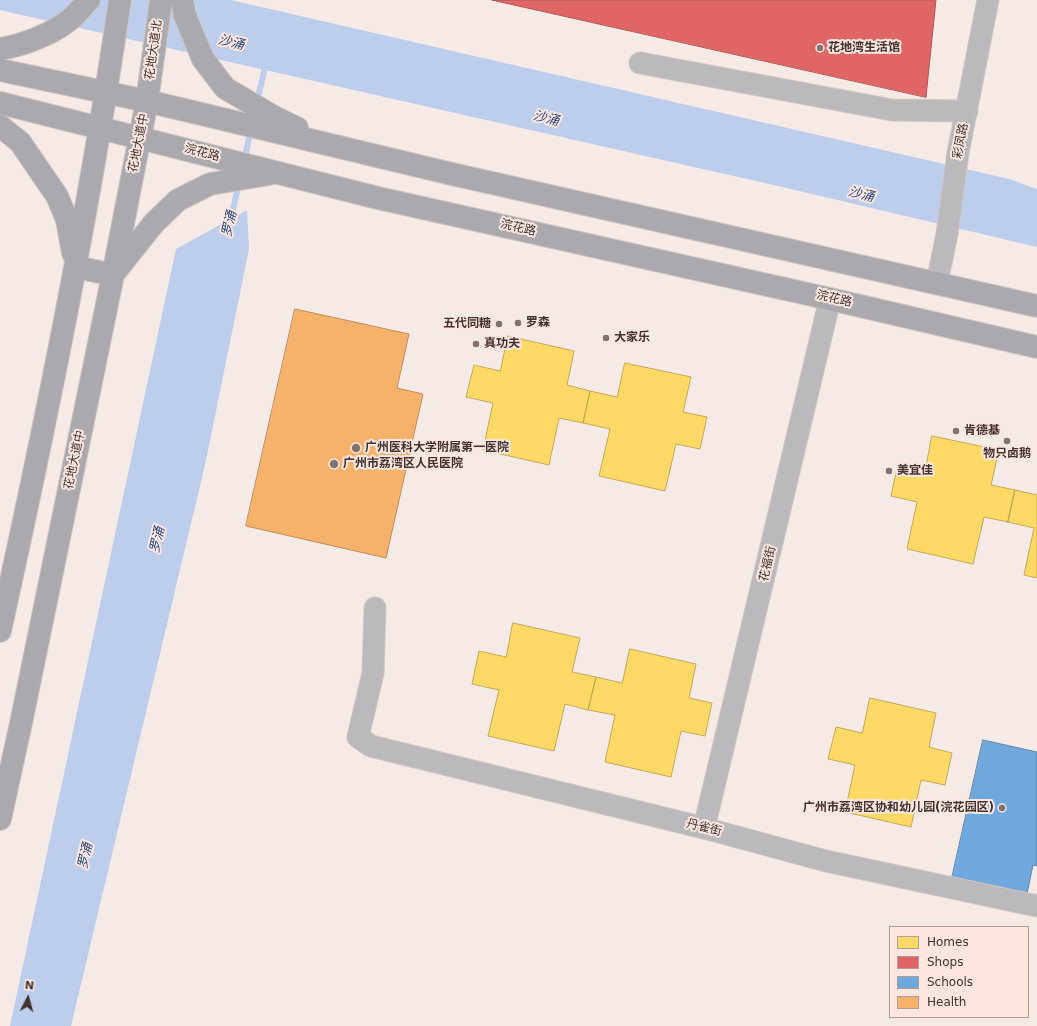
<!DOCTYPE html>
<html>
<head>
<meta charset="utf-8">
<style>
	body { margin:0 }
	#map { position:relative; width:1037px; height:1026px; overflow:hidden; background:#f6eae6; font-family:"DejaVu Sans",sans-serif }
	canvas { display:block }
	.legend { position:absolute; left:889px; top:926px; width:140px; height:92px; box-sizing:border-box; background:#fce6e0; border:1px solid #b19e9a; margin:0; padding:5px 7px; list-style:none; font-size:12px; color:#413330 }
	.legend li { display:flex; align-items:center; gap:8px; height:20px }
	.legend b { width:20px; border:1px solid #b19e9a }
	.north { position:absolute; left:8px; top:978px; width:40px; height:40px; -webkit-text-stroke:3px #fce6e0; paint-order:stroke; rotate:6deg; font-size:11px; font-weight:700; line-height:16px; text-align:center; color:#413330 }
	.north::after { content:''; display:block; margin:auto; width:14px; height:18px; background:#413330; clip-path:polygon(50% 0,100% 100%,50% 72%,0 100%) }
</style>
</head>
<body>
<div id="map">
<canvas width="1037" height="1026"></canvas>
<ul class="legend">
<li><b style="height:11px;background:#ffd966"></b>Homes</li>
<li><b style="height:11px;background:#e06666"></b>Shops</li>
<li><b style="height:11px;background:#6fa8dc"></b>Schools</li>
<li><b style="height:11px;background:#f6b26b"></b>Health</li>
</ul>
<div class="north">N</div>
</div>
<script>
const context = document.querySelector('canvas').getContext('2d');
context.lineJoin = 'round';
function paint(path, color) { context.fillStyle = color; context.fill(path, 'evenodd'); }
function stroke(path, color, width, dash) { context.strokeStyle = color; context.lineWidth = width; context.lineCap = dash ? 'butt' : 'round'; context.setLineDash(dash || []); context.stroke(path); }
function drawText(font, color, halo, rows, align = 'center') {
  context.font = font + ' "DejaVu Sans","Noto Sans SC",sans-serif'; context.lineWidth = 4; context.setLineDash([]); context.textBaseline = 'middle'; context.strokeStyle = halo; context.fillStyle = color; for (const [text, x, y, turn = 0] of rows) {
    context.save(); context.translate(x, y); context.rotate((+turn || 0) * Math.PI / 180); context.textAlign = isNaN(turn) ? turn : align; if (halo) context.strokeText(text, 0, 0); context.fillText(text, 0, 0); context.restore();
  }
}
paint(new Path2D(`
	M0,0h231l778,179 28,10v58l-259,-61 -778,-176z
	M247,210l2,39 -44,216 -134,561h-61l166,-777z`), '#bdcdec');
const homes = new Path2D(`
	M508,336l66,15 -7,34 23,6 -7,32 -24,-5 -10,47 -66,-15 10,-47 -27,-6 8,-32 26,6z
	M625,363l66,14 -8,35 24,5 -7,32 -24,-5 -11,47 -66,-15 11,-47 -27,-6 7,-32 27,6z
	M932,436l67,14 -8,35 24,5 -7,32 -24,-5 -11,47 -66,-15 10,-47 -26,-6 7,-32 27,6z
	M1015,490l22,5v83l-13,-3 10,-47 -26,-6z
	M513,623l67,15 -8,34 24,5 -8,33 -23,-6 -11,47 -66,-15 11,-46 -27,-6 7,-33 27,6z
	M630,649l66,15 -7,34 23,5 -7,33 -24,-5 -10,46 -66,-15 10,-47 -27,-5 8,-33 26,6z
	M870,698l66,15 -7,34 23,6 -7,32 -24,-5 -10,47 -66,-15 10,-47 -27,-6 8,-32 26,6z`);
paint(homes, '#ffd966');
stroke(homes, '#c6a756', 1);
const shops = new Path2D(`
	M492,0h444l-10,97z`);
paint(shops, '#e06666');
stroke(shops, '#b05756', 1);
const schools = new Path2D(`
	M983,740l54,12v114l-4,-1 -6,29 -75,-16z`);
paint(schools, '#6fa8dc');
stroke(schools, '#6185a8', 1);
const health = new Path2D(`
	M295,309l114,25 -12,54 26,6 -37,164 -140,-32z`);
paint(health, '#f6b26b');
stroke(health, '#c08c59', 1);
stroke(new Path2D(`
	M257,102l9,-39
	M244,161l7,-32
	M229,227l10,-44`), '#bdcdec', 6);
const minor = new Path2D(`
	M640,63l252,47 75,1
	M937,283l10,-49 11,-81 30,-153
	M375,608l-2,65 -15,64 13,9 333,82 122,33 211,45
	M704,828l126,-529`);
const major = new Path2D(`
	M182,0l3,16 18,43 22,29 51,30 21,10
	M0,49c24,-4 56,-16 74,-33 5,-5 10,-11 15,-16
	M0,70l147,31 305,73 585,132
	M0,103l378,95 452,101 207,48
	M0,126l20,16 37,54 10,24 6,33
	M76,267l37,8
	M115,272l39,-49 24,-23 32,-16 59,-10
	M0,631c46,-209 89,-419 120,-631
	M0,819l21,-96 92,-448 34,-174 14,-101`);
stroke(minor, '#d0c6c3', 23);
stroke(major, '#d0c6c3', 24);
stroke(minor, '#bababd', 21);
stroke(major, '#a9a9ae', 22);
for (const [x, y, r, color] of [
	[820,48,4,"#807370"],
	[518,323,4,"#807370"],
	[499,324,4,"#807370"],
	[606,338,4,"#807370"],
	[476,344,4,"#807370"],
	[956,431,4,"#807370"],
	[1007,441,4,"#807370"],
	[356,448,5,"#807370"],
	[334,464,5,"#807370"],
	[889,471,4,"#807370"],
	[1002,808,4,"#807370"]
]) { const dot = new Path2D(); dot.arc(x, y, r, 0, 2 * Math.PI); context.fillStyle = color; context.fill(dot); stroke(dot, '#fce6e0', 1.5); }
drawText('bold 12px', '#413330', '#fce6e0', [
	["花地湾生活馆",828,48],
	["罗森",526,323],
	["五代同糖",491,324,"right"],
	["大家乐",614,338],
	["真功夫",484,344],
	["肯德基",964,431],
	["广州医科大学附属第一医院",365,448],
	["物只卤鹅",1007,454,"center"],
	["广州市荔湾区人民医院",343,464],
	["美宜佳",897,471],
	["广州市荔湾区协和幼儿园(浣花园区)",994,808,"right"]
], 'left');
drawText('12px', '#413330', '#fce6e0', [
	["花地大道北",154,50,-82],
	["彩凤路",961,141,-79],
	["花地大道中",139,143,-79],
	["浣花路",202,153,15],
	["浣花路",518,228,13],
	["浣花路",834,299,13],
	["花地大道中",75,460,-78],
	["花福街",768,564,-77],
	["丹雀街",704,828,14]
]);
drawText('italic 13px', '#284982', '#fce6e0', [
	["沙涌",231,43,14],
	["沙涌",546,119,14],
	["沙涌",861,195,14],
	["罗涌",230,224,-77],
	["罗涌",158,540,-77],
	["罗涌",86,856,-77]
]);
</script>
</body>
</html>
